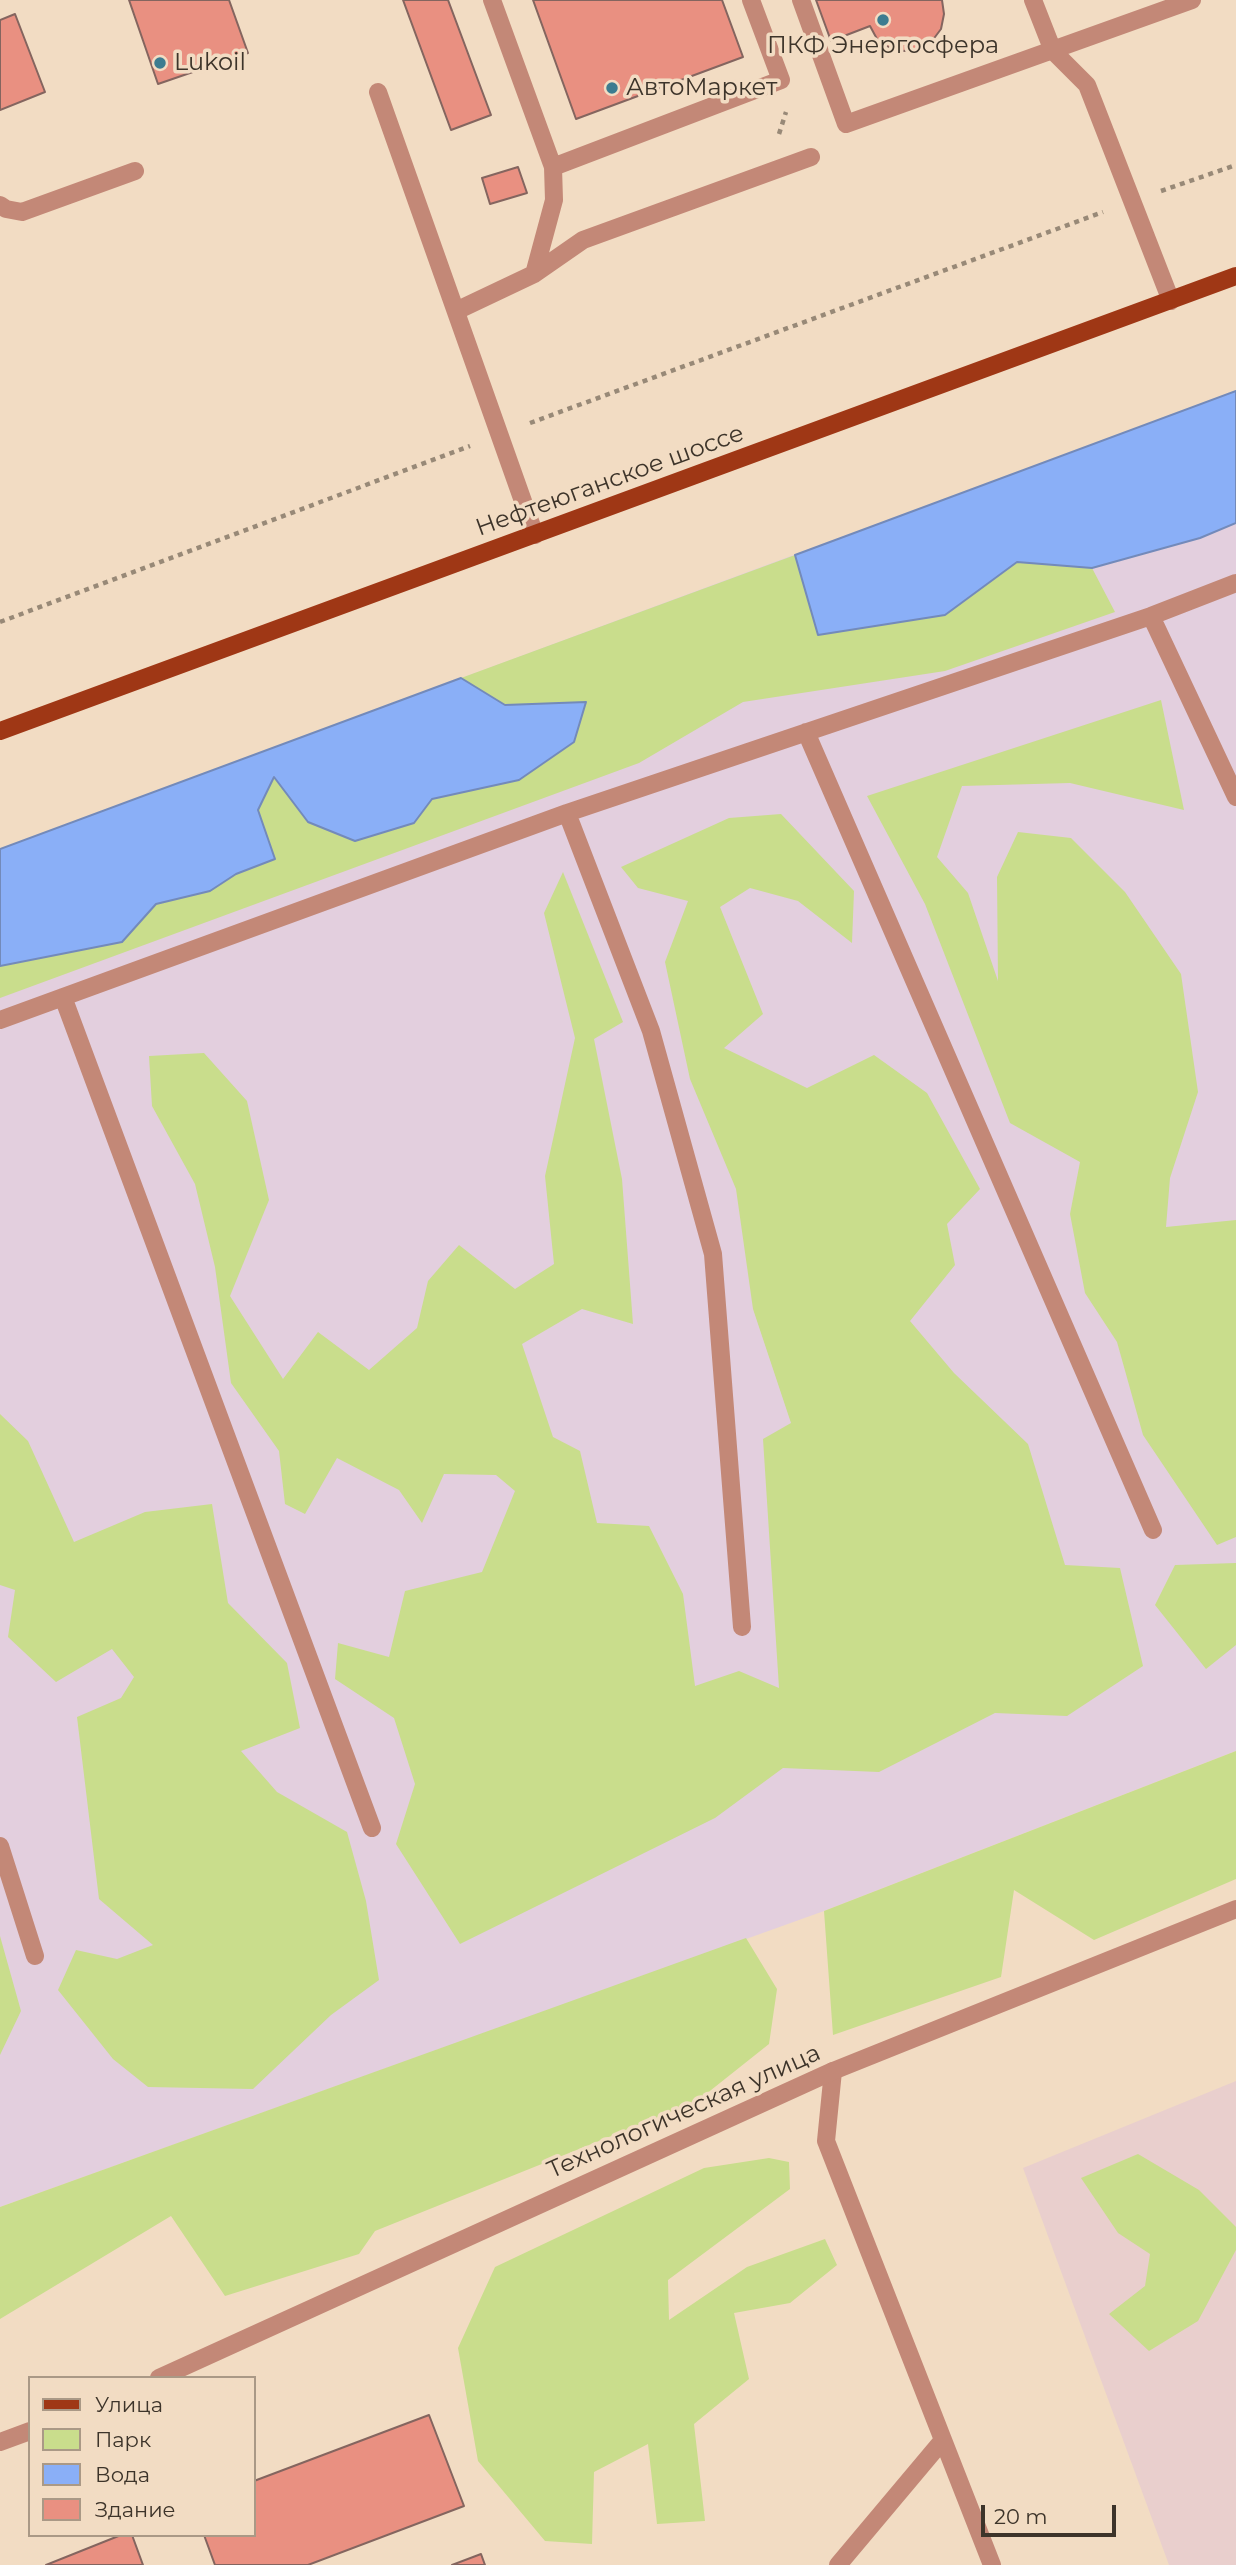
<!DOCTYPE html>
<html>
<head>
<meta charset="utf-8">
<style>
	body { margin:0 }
	#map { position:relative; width:1236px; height:2565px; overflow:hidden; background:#f2dcc3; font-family:Montserrat,sans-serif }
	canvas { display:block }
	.legend { position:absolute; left:28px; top:2376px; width:228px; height:161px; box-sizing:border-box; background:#f2dcc3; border:2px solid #aa9986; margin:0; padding:9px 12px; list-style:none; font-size:21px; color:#3d342a }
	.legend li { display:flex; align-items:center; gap:14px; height:35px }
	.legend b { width:35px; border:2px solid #aa9986 }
	.scale { position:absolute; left:981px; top:2505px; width:135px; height:32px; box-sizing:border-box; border:4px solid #3d342a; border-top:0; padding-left:9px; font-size:21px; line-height:24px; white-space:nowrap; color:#3d342a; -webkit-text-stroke:5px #f2dcc3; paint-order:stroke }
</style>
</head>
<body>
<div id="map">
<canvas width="1236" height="2565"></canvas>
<ul class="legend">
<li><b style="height:9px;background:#9f3715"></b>Улица</li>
<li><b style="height:19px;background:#c9dd8c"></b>Парк</li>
<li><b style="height:19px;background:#8aaff7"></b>Вода</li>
<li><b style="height:19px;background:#e99081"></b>Здание</li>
</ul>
<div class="scale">20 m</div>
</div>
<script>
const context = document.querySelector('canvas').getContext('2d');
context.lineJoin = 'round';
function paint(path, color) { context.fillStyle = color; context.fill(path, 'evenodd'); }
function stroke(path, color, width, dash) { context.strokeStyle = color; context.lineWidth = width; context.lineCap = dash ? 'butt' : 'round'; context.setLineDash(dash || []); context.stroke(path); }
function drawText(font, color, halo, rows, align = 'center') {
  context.font = font + ' Montserrat,sans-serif'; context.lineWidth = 7; context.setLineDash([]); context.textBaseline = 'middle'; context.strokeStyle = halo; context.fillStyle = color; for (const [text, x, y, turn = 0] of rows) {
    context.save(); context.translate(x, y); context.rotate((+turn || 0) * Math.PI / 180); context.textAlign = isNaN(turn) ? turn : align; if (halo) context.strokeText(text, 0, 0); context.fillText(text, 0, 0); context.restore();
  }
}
paint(new Path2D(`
	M1236,2081v484h-67l-146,-397z`), '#e9cfcd');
paint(new Path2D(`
	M1236,391v1360l-412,160 -824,296v-1358z`), '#e3cfde');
paint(new Path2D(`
	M795,555l23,80 126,-20 73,-53 75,6 23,44 -170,59 -202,31 -104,61 -639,235v-32l122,-24 34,-38 54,-13 26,-17 39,-15 -17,-49 16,-33 34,45 106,1 18,-24 87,-19 67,-77 -81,2 -44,-27z
	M1161,700l23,110 -114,-27 -108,3 -25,71 31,36 30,88 -1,-104 21,-45 53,6 54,54 56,82 17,118 -28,86 -4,49 70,-7v317l-19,8 -74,-110 -26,-93 -32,-49 -15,-79 10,-52 -70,-39 -85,-219 -58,-108z
	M781,814l73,77 -2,52 -54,-42 -48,-13 -30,19 43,107 -39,34 83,40 67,-33 53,38 53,96 -33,35 8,41 -45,56 44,52 74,71 37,121 55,3 23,98 -76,50 -72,-3 -116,59 -96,-4 -68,50 -255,126 -64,-100 19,-60 -21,-66 -59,-39 3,-36 51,14 16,-66 77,-19 33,-81 -19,-16 -52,-1 -22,49 -23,-33 -62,-32 -32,56 -20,-10 -6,-53 -48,-68 -16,-116 -20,-83 -43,-78 -3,-50 55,-3 43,48 22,99 -39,96 53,83 35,-47 51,38 48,-42 11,-47 31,-36 56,44 39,-25 -9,-88 30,-138 -31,-125 19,-41 60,150 -29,17 28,140 11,145 -51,-15 -60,35 31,93 27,14 17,72 52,3 34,68 12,92 44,-15 40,17 -16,-249 28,-16 -38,-114 -17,-120 -46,-110 -25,-117 23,-61 -50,-13 -17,-21 108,-49z
	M0,1414l28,27 46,101 71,-30 67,-8 16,99 59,60 13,65 -59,23 36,41 70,40 19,69 13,79 -48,35 -78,74 -105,-2 -35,-28 -55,-69 18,-40 41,9 36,-14 -54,-46 -22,-182 44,-19 13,-21 -22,-28 -56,33 -48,-45 7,-47 -15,-5z
	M1236,1563v82l-30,24 -51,-64 20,-40z
	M1236,1751v128l-142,61 -80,-50 -13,87 -168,58 -9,-124z
	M0,1936l21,75 -21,44z
	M746,1938l31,51 -8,55 -73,58 -321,129 -16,23 -134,42 -54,-80 -171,103v-112z
	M1138,2154l61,36 37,37v23l-38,71 -49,30 -40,-37 36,-28 5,-32 -32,-21 -37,-55z
	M769,2158l20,4 1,27 -122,91 1,40 78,-53 78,-28 12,26 -47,38 -56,10 15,66 -55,45 11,97 -48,3 -9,-80 -54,28 -2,72 -47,-3 -67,-80 -20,-113 37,-81 209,-99z`), '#c9dd8c');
const water = new Path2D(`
	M1236,391v132l-36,15 -108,30 -75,-6 -72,53 -127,20 -23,-80z
	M461,678l44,27 81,-3 -12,40 -55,38 -87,19 -18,24 -59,18 -47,-19 -34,-45 -16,33 17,49 -39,15 -26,17 -54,13 -34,38 -122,24v-117z`);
paint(water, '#8aaff7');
stroke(water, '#738aba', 2);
const building = new Path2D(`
	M129,0h100l19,53 -90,31z
	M403,0h45l43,115 -40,15z
	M533,0h189l21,57 -167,62z
	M816,0h126l2,14 -3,15 -9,12 -13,8 -15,2 -14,-3 -13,-9 -7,-13 -39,15z
	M15,14l30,78 -45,18v-90z
	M518,167l9,26 -37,11 -8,-26z
	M429,2415l35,91 -156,59h-93l-11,-30h50v-54z
	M121,2535h11l11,30h-97z
	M481,2554l4,11h-33z`);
paint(building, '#e99081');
stroke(building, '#84655f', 2);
stroke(new Path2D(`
	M779,134l7,-22
	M1161,191l75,-26
	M530,423l573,-211
	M0,622l470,-176`), '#988977', 4.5, [5, 5]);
stroke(new Path2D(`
	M492,0l61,167 1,33 -20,74
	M801,0l45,124 346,-124
	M1033,0l20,51 34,34 84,216
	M378,92l157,443
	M553,167l228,-87 -30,-80
	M0,205l6,4 16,3 113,-41
	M456,311l78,-37 49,-34 228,-83
	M1151,616l85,181
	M806,732l347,798
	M567,813l84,218 62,223 29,373
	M63,997l309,831
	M0,1020l567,-207 584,-197 85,-33
	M0,1846l35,110
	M833,2071l-7,70 166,424
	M838,2565l105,-125`), '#c38877', 18);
stroke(new Path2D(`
	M159,2378l674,-307 403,-162
	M0,2442l30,-11`), '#c38877', 18);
stroke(new Path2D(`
	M0,731l1236,-455`), '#9f3715', 18);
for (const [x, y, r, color] of [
	[883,20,7,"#3c7c90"],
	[160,63,7,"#3c7c90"],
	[612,88,7,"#3c7c90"]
]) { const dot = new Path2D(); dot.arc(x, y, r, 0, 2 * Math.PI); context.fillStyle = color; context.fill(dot); stroke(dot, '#f2dcc3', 2.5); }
drawText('24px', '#3d342a', '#f2dcc3', [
	["ПКФ Энергосфера",883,46,"center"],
	["Lukoil",174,63],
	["АвтоМаркет",626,88]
], 'left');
drawText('24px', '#3d342a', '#f2dcc3', [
	["Нефтеюганское шоссе",610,481,-20],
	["Технологическая улица",684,2112,-24]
]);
</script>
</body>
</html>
